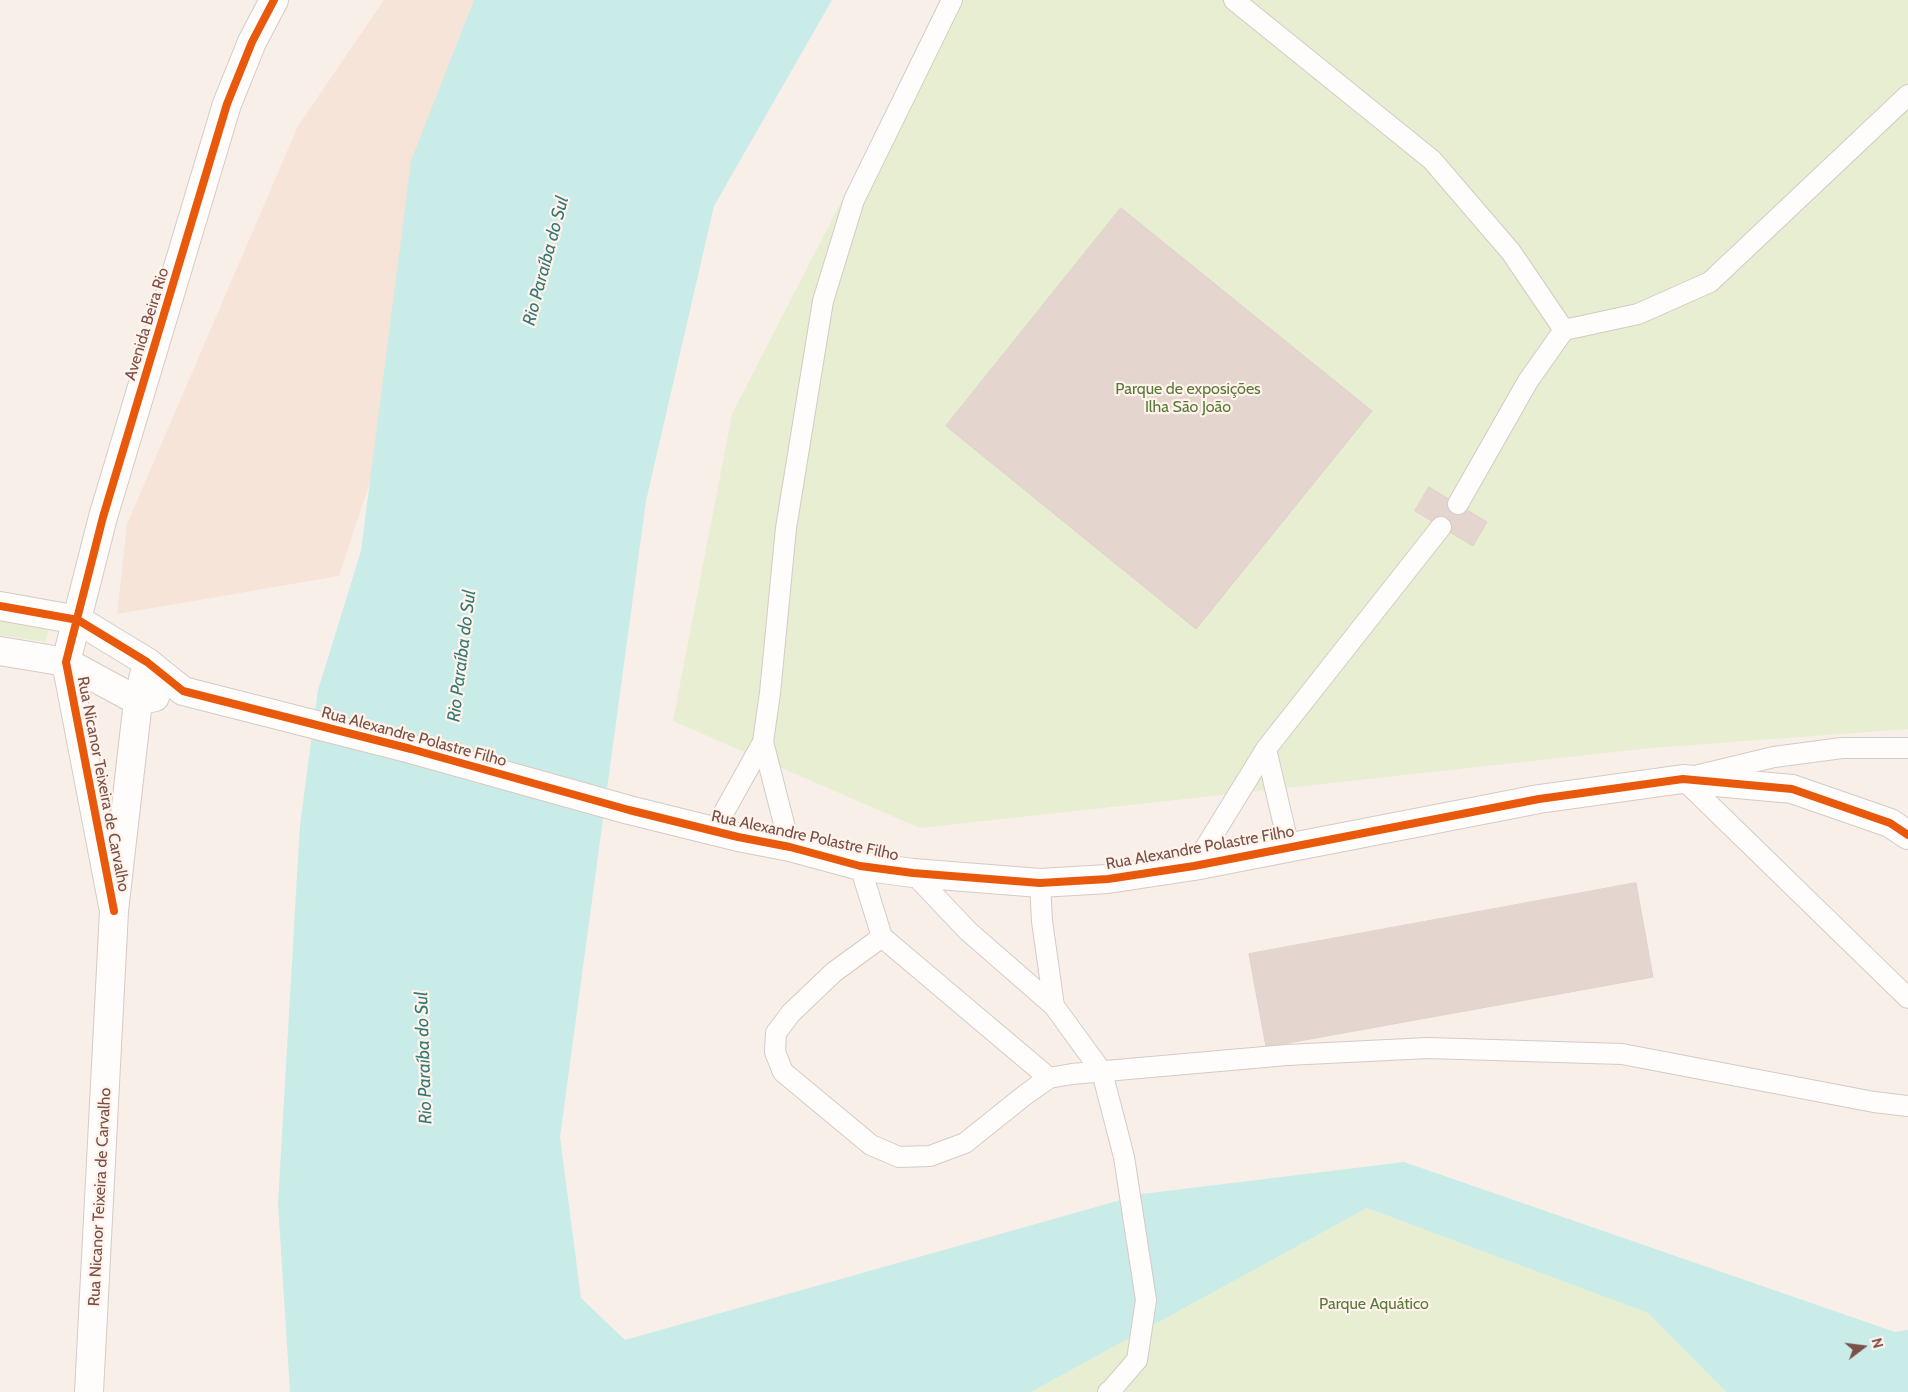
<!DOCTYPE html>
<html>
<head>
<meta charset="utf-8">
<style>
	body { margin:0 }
	#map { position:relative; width:1908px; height:1392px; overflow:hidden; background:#f8efe8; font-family:Cabin,sans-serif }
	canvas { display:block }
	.north { position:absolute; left:1838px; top:1322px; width:50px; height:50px; -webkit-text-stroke:4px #fff3eb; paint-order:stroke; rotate:75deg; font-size:14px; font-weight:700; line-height:20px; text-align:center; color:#794f46 }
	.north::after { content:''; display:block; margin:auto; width:18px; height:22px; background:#794f46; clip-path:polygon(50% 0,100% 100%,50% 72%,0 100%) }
</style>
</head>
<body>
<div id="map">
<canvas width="1908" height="1392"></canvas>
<div class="north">N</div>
</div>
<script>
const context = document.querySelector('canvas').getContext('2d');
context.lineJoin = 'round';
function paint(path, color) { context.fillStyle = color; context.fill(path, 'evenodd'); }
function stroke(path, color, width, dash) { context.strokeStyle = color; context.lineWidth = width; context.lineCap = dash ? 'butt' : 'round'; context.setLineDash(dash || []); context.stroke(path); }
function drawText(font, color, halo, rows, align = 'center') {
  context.font = font + ' Cabin,sans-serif'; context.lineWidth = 4.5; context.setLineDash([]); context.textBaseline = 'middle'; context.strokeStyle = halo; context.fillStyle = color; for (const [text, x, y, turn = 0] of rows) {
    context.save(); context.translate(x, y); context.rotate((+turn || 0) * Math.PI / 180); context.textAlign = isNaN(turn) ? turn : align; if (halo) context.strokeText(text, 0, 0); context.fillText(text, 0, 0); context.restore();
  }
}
paint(new Path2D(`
	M384,0h145l-190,576 -222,38 10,-90 171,-398z`), '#f6e4d9');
paint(new Path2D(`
	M945,0h963v729l-257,19 -731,80 -247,-107 59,-307z
	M0,619l49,8 -3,15 -46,-7z
	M1367,1208l281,105 78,79h-695z`), '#e8eed1');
paint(new Path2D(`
	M474,0h358l-118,206 -68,295 -86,636 21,161 44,42 517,-146 262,-32 491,170 13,-2v62h-182l-78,-79 -281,-105 -336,184h-741l-12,-189 22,-378 18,-135 43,-139 50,-390z`), '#c9ece8');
const building = new Path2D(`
	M1121,208l251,203 -176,218 -250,-203z
	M1429,487l58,35 -14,24 -58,-35z
	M1636,883l17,94 -387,70 -17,-93z`);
paint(building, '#e5d5cf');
stroke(building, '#e1d1ca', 1);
const lane = new Path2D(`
	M1234,0l198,160 79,92 53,78 -36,51 -70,123
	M1564,330l74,-16 72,-32 198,-187
	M1266,749l23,98
	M1699,775l75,-18 68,-9h66
	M1683,779l225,219
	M714,830l49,-88
	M790,847l-27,-105 7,-49 16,-165 37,-227 31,-101 98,-200
	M860,866l22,71 -48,35 -43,41 -15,20 -1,19 8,20 88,73 28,12 31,-1 35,-13 60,-48 24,-17 23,-4 215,-19 141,-7 194,6 252,48 34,4
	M1194,866l72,-117 175,-222
	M913,873l55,58 86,75 48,66 22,85 22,143 -9,60 -26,30 -3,2
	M1040,883l2,38 12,85
	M882,937l167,141`);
const street = new Path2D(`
	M0,606l78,14 69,42 36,29 228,58 218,61 109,27 52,10 70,19 53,7 127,10 68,-4 86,-13 345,-67 144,-20 109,10 98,34 18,12
	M0,651l66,11 72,39 17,-4
	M114,911l-48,-249 37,-145 124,-413 25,-62 22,-42
	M89,1392l25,-481 24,-210 9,-39`);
stroke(lane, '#d6cac5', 22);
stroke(street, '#d6cac5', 30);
stroke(lane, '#fefdfc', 20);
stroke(street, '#fefdfc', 28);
stroke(new Path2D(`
	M0,606l78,14 69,42 36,29 228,58 218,61 109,27 52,10 70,19 53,7 127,10 68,-4 86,-13 345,-67 144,-20 109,10 98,34 18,12
	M114,911l-48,-249 37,-145 124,-413 25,-62 22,-42`), '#e8590c', 8);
drawText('16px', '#794f46', '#fff3eb', [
	["Avenida Beira Rio",147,324,-73],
	["Rua Alexandre Polastre Filho",414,737,15],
	["Rua Nicanor Teixeira de Carvalho",103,784,79],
	["Rua Alexandre Polastre Filho",805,836,12],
	["Rua Alexandre Polastre Filho",1200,848,-10],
	["Rua Nicanor Teixeira de Carvalho",100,1197,-87]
]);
drawText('16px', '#587a3a', '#fff3eb', [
	["Parque de exposições",1188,389],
	["Ilha São João",1188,407],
	["Parque Aquático",1374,1304]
]);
drawText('italic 18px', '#357977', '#fff3eb', [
	["Rio Paraíba do Sul",546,261,-75],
	["Rio Paraíba do Sul",462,656,-83],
	["Rio Paraíba do Sul",424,1058,-92]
]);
</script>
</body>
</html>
